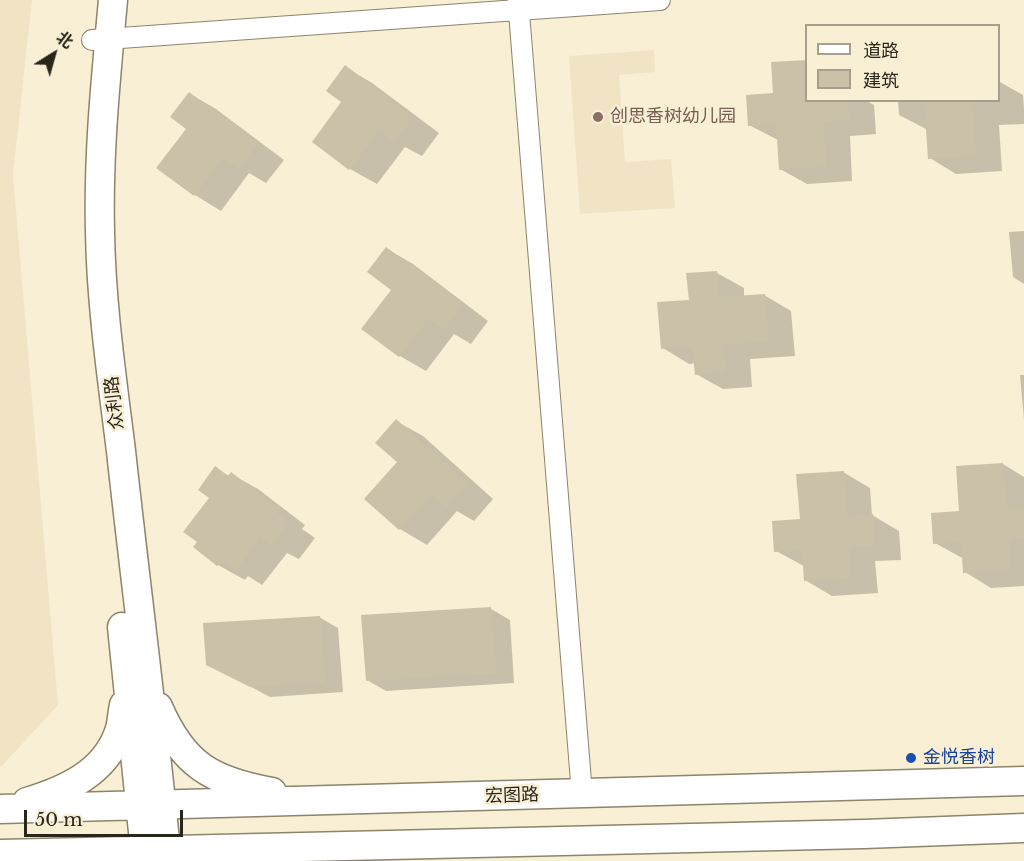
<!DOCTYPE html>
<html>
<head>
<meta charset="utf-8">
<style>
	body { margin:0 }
	#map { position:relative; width:1024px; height:861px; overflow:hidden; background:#f9efd5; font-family:"Libre Baskerville","Noto Sans SC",serif }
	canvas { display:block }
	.legend { position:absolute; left:805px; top:24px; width:195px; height:78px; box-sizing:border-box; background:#f9efd5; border:2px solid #a69f8b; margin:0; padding:8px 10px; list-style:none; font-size:18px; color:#29261c }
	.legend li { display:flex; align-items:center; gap:12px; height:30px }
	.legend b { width:30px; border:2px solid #a69f8b }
	.north { position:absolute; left:24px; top:24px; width:60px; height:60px; -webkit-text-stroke:4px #f9efd5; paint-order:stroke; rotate:37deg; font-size:16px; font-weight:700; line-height:24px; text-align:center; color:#29261c }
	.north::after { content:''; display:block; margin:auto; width:21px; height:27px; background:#29261c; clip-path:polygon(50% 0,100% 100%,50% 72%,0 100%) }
	.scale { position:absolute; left:24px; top:810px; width:159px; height:27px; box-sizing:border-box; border:3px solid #29261c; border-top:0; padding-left:8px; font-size:18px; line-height:21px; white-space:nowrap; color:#29261c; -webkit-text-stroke:4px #f9efd5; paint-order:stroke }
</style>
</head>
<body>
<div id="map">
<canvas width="1024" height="861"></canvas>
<ul class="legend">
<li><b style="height:8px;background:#fff"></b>道路</li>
<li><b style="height:16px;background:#cbc1a8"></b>建筑</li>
</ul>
<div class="north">北</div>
<div class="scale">50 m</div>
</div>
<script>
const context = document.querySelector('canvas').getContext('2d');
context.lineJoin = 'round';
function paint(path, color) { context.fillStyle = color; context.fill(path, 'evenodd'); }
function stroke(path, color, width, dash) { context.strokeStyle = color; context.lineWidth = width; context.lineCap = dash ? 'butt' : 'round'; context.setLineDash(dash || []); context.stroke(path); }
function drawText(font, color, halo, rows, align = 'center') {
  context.font = font + ' "Libre Baskerville","Noto Sans SC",serif'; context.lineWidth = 5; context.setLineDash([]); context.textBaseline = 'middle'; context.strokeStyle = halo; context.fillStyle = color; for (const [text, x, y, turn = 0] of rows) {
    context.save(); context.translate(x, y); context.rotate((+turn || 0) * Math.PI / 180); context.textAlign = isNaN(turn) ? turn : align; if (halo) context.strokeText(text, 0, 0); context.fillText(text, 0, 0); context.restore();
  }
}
paint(new Path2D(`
	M0,0h32l-19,175 45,530 -56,61h-2z
	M654,50l1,22 -36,3 6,87 46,-3 4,49 -95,6 -11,-158z`), '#f1e4c4');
paint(new Path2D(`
	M345,67l27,16 67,50 -17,23 -17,-9 -28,37 -27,-15 -7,-67z
	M998,81l25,14 1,14v15l-25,1 3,46 -46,3 -26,-16 -2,-28 -29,-15 -1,-15h100z
	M190,94l26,15 68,51 -18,23 -17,-10 -28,38 -26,-16 -7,-66z
	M775,94l31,6h59l9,5 2,29 -26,2 2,45 -45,3 -27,-15 -2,-29 -29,-15z
	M1024,231v53l-11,-7 -4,-45z
	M387,249l26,15 75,57 -17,23 -17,-10 -28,37 -26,-15z
	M717,273l27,15v9l20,-2 27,16 4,45 -45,3 2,28 -29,2 -27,-15 -1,-11 -6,1 -26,-16 27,-47z
	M1020,375h4v45z
	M396,421l27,15 70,63 -19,22 -17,-10 -30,34 -27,-16 -34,-30 33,-37z
	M1003,464l21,13v109l-33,2 -26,-16 -1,-13 -29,-16z
	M216,468l13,8 2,-2 27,15 47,36 -3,4 13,9 -16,21 -12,-6 -25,32 -14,-9 -3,4 -27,-15 -23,-18 4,-5 12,-44z
	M843,472l27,16 2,27 27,16 2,29 -26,1 3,32 -46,3 -27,-16 -1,-14 -28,-15z
	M491,609l19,11 4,63 -128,8 -19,-11z
	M319,617l19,11 5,64 -73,5 -62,-33z`), '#0003');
paint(new Path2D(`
	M807,60v40h41l1,19 -26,2 3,45 -47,4 -3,-46 -28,2 -2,-31 27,-2 -2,-31z
	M345,65l68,52 -19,25 -15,-11 -30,39 -37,-28 29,-40 -15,-11z
	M189,92l69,51 -19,26 -16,-12 -29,39 -38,-28 30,-39 -16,-12z
	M924,100h48l4,56 -48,3z
	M386,247l77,57 -19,26 -16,-12 -29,39 -38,-28 30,-39 -24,-18z
	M717,271l2,26 46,-3 4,47 -46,4 3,27 -31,3 -3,-28 -31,2 -4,-47 32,-2 -3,-27z
	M396,419l71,64 -21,24 -14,-13 -33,36 -35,-31 33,-37 -22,-19z
	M1003,463l4,45 17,-1v31l-15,1 2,31 -48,3 -2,-31 -28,2 -2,-31 28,-2 -3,-45z
	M215,466l13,10 3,-4 48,37 -3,4 13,9 -18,23 -11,-8 -25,34 -13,-11 -5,6 -24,-19 4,-5 -14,-10 26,-34 -11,-8z
	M844,471l3,45 26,-2 2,31 -26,2 2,31 -47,3 -2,-31 -28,2 -2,-31 28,-2 -4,-45z
	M491,607l5,66 -130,8 -5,-66z
	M320,616l5,66 -75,5 -44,-22 -3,-42z`), '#cbc1a8');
const street = new Path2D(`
	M518,0l64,794
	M92,40l568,-40`);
const secondary = new Path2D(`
	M113,0c-7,77 -15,153 -13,231 1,73 12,147 21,220 15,137 33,273 46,410
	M122,627l24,234
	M158,707c25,58 53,74 114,85
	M27,802c39,-12 78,-29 92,-70 3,-8 3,-18 5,-27
	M0,809l1024,-28
	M0,854l864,-20 160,-6`);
stroke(street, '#8d846d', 22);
stroke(secondary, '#8d846d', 31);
stroke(street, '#fff', 20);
stroke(secondary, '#fff', 28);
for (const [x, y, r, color] of [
	[598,117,6,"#8d6e63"],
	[911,758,6,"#1a4fb4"]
]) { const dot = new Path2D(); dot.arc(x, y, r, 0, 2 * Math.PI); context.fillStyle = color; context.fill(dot); stroke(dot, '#f9efd5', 2); }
drawText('18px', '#785e54', '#f9efd5', [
	["创思香树幼儿园",610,117]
], 'left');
drawText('18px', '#29261c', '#f9efd5', [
	["众利路",115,403,-96],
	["宏图路",512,796,-2]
]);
drawText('18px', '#164399', '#f9efd5', [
	["金悦香树",923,758]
], 'left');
</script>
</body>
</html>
